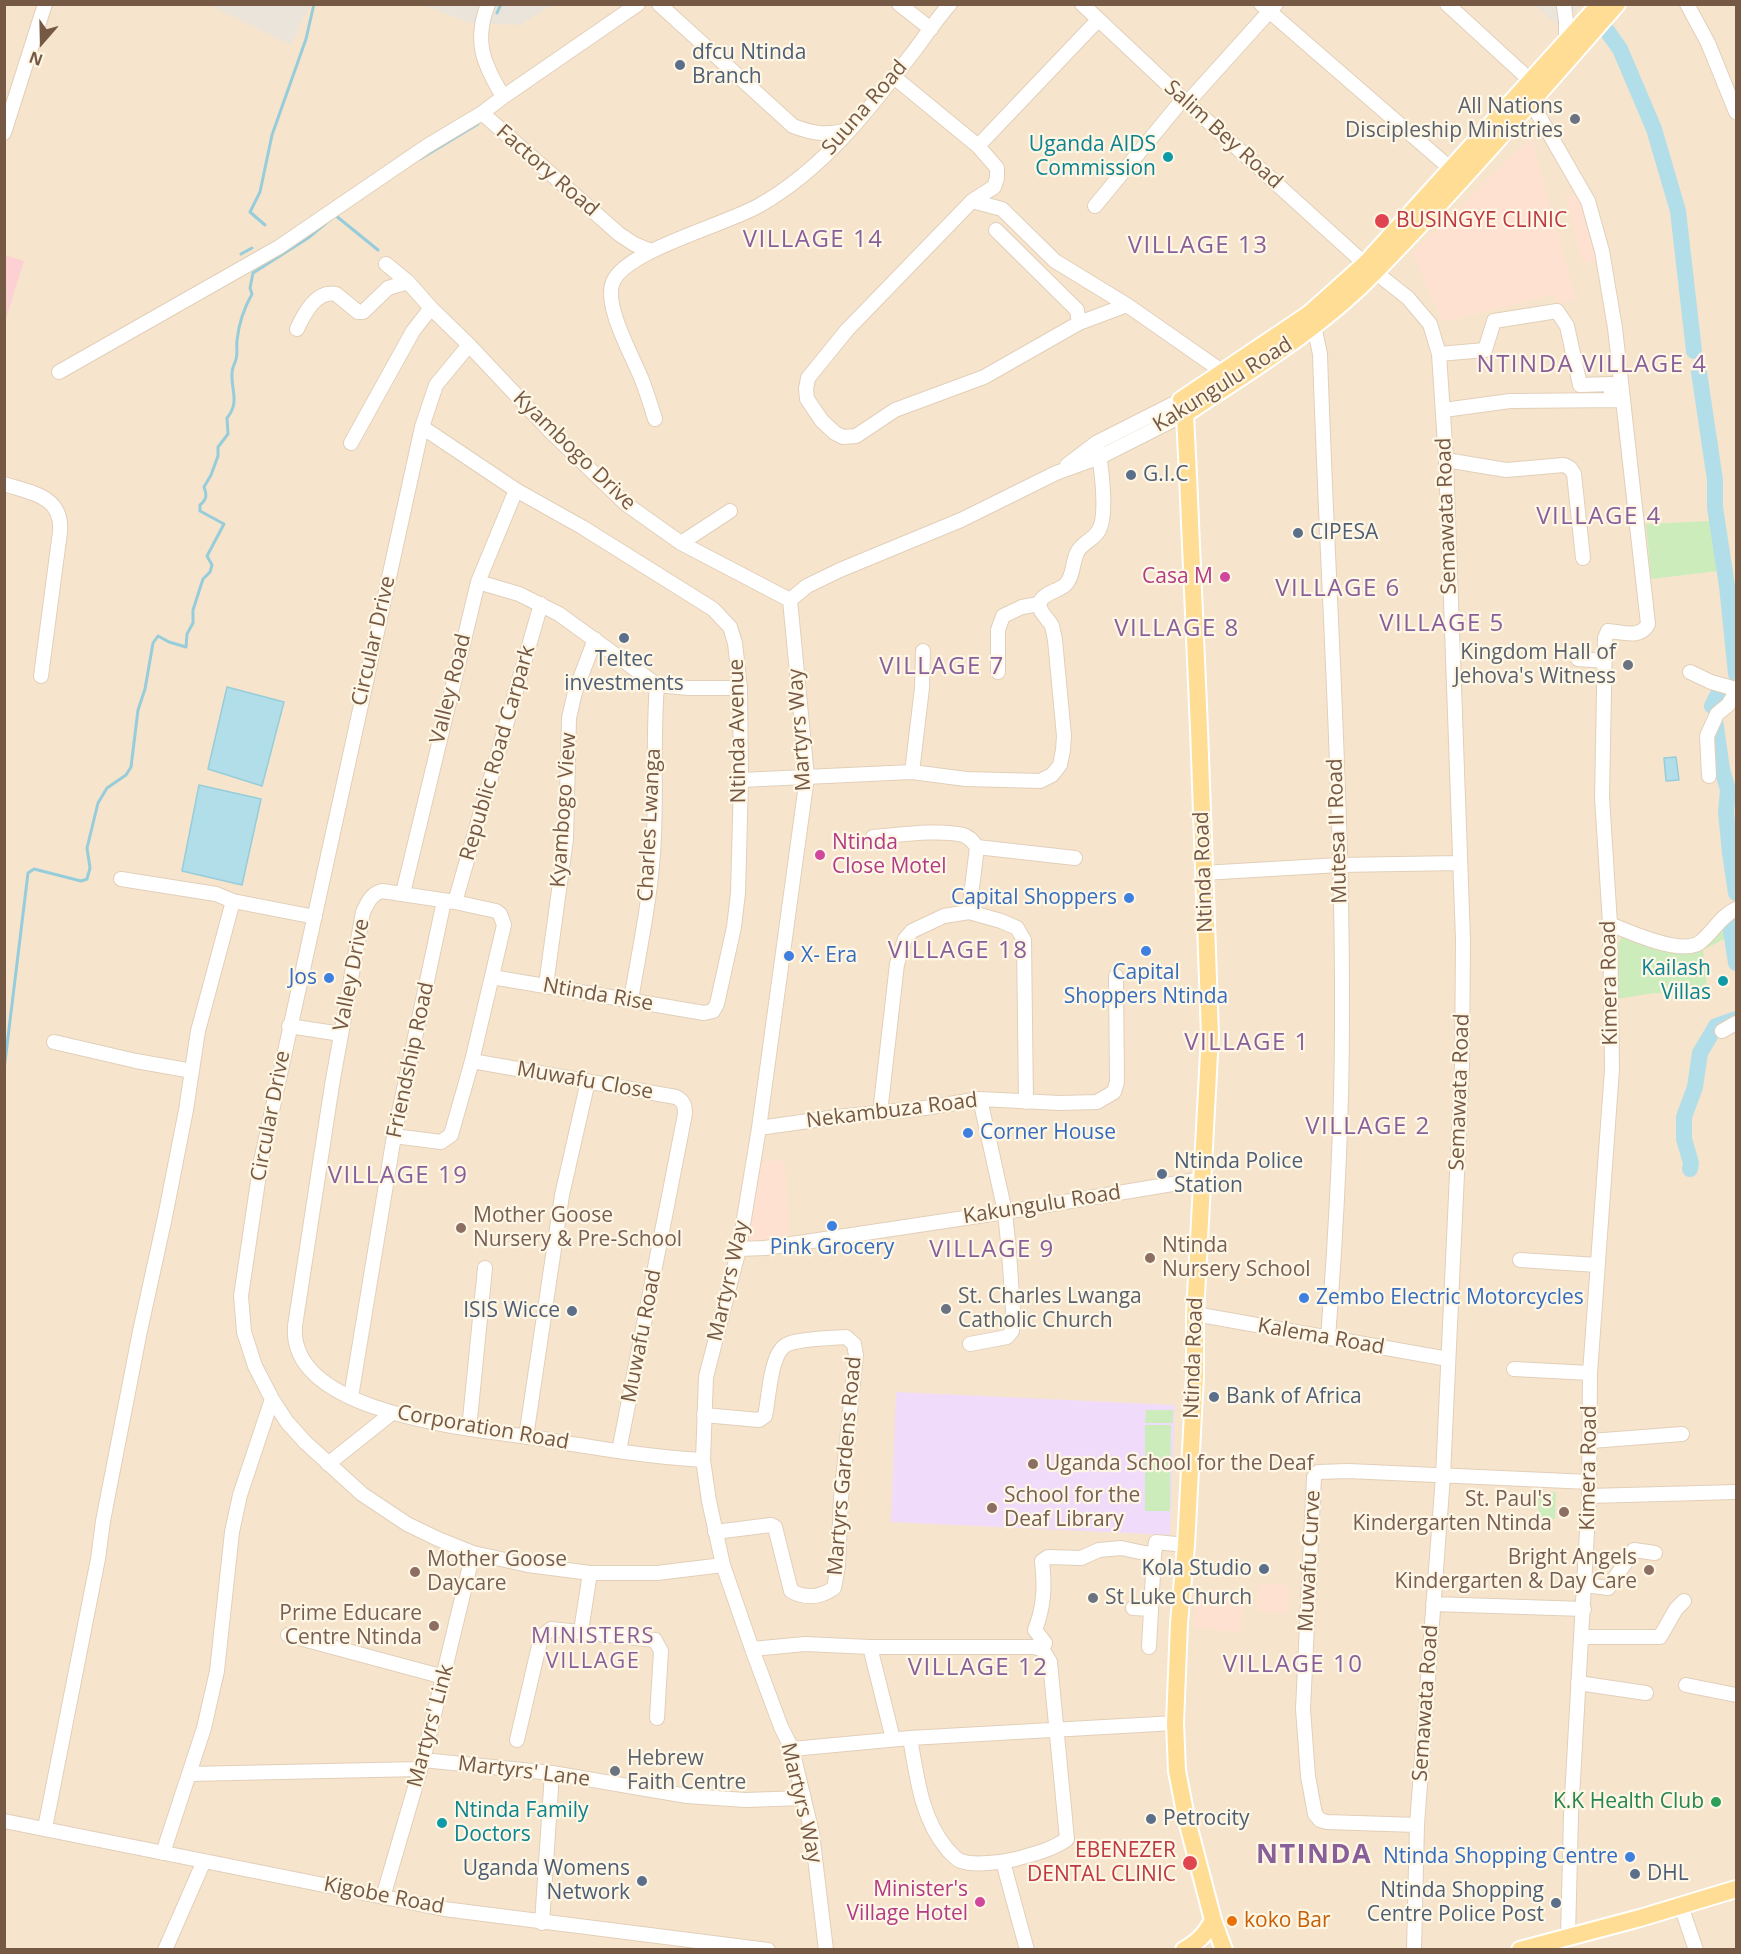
<!DOCTYPE html>
<html>
<head>
<meta charset="utf-8">
<style>
	body { margin:0 }
	#map { position:relative; width:1741px; height:1954px; overflow:hidden; background:#fef3de; font-family:"Open Sans",sans-serif }
	canvas { display:block }
	.frame { position:absolute; inset:0; border:6px solid #765945; pointer-events:none }
	.north { position:absolute; left:12px; top:12px; width:60px; height:60px; -webkit-text-stroke:4px #fff7e6; paint-order:stroke; rotate:200deg; font-size:16px; font-weight:700; line-height:24px; text-align:center; color:#765945 }
	.north::after { content:''; display:block; margin:auto; width:21px; height:27px; background:#765945; clip-path:polygon(50% 0,100% 100%,50% 72%,0 100%) }
</style>
</head>
<body>
<div id="map">
<canvas width="1741" height="1954"></canvas>
<div class="frame"></div>
<div class="north">N</div>
</div>
<script>
const context = document.querySelector('canvas').getContext('2d');
context.lineJoin = 'round';
function paint(path, color) { context.fillStyle = color; context.fill(path, 'evenodd'); }
function stroke(path, color, width, dash) { context.strokeStyle = color; context.lineWidth = width; context.lineCap = dash ? 'butt' : 'round'; context.setLineDash(dash || []); context.stroke(path); }
function drawText(font, color, halo, rows, align = 'center') {
  context.font = font + ' "Open Sans",sans-serif'; context.lineWidth = 4.5; context.setLineDash([]); context.textBaseline = 'middle'; context.strokeStyle = halo; context.fillStyle = color; for (const [text, x, y, turn = 0] of rows) {
    context.save(); context.translate(x, y); context.rotate((+turn || 0) * Math.PI / 180); context.textAlign = isNaN(turn) ? turn : align; if (halo) context.strokeText(text, 0, 0); context.fillText(text, 0, 0); context.restore();
  }
}
paint(new Path2D(`
	M5,5h1731v1944l-1731,1z`), '#f6e5cc');
paint(new Path2D(`
	M1531,137l45,163 -18,4 -3,-10 -112,28 -31,-69z
	M1578,195l18,66 -13,2 -18,-67z
	M785,1160l4,81 -41,2 10,-81z
	M1259,1583l31,3 -3,28 -31,-4z
	M1210,1589l24,3v6l10,1 -4,34 -47,-6 4,-34 12,1z`), '#ffe1d1');
paint(new Path2D(`
	M207,4h103v1l-19,40z
	M423,5h129l-32,20 -49,-2z
	M1535,5h46l-21,22z`), '#ebe4db');
paint(new Path2D(`
	M896,1392l279,13 -5,130 -279,-13z`), '#f0dbfa');
paint(new Path2D(`
	M5,255l19,6 -19,61 -1,-67z`), '#fdd1d4');
paint(new Path2D(`
	M1711,521l7,50 -67,8 -5,-55z
	M1727,918l3,18 -27,14 5,45 -54,-2 -37,6 2,-57 3,-5 57,15z
	M1146,1410h27v13h-28z
	M1145,1425h26l-1,86h-25z
	M1556,1492l-1,27 -16,-1 -1,-25z`), '#cdecbc');
const water = new Path2D(`
	M227,687l57,15 -22,84 -54,-17z
	M1676,757l3,23 -13,1 -2,-23z
	M199,785l62,14 -19,86 -60,-14z`);
paint(water, '#b2dee9');
stroke(water, '#97cddb', 1.5);
stroke(new Path2D(`
	M497,13l4,-9
	M420,159l58,-35
	M335,215l43,35
	M265,225l-15,-13 10,-20 12,-57 34,-96 8,-35
	M241,254l11,-6
	M4,1070l24,-197 6,-4 47,12 6,-2 3,-11 -3,-20 11,-45 9,-15 19,-13 5,-8 7,-57 7,-21 8,-46 5,-7 11,6 17,5 1,-13 6,-11v-13l10,-31 7,-7 2,-7 -5,-9 17,-32 -24,-13v-6c7,-6 7,-10 4,-18l7,-12 7,-19v-9l10,-13 -1,-16c13,-16 4,-27 5,-45 0,-6 3,-9 4,-14 2,-6 0,-13 1,-19 2,-17 7,-32 15,-46l-2,-6 3,-15 55,-35 23,-19`), '#97cddb', 3);
stroke(new Path2D(`
	M1605,28l15,21 34,80 24,82 16,140
	M1699,372l16,108v27l12,79 9,88
	M1712,706l8,-16
	M1715,720l7,49 6,21 -2,22 4,41 6,40
	M1736,916l-6,9 6,38
	M1690,1169l1,-6 -7,-24v-22l11,-30 5,-34 16,-27 20,-7`), '#b2dee9', 16);
const minor = new Path2D(`
	M488,4c-15,39 -4,59 15,93
	M638,4l-135,93 -21,16 137,121 15,10 17,7
	M659,4l134,122c21,8 36,10 57,3
	M899,4l32,25
	M1082,4l101,95 182,165 43,34 22,26 9,30 7,106 17,480 -1,126 -19,410 -26,349 -3,125
	M1261,4l190,165
	M1447,4l84,77
	M1565,4l-1,2 2,15v21
	M1687,4l21,39 28,69
	M894,77l84,69 19,22v10l-3,9 -22,14 -125,129 -39,48 -2,11 1,10 15,22 13,12 8,4 13,-1 39,-26 89,-33 95,-54 48,-18
	M1527,95l61,106 14,50 13,77 33,296c-7,15 -26,8 -40,7l-3,7 -3,159 8,127 2,145 -22,304 -1,123 -18,319 -3,122
	M1187,103l89,-99
	M4,133l41,-129
	M978,146l120,-126
	M972,201l30,8 53,52 72,44 96,67 6,7
	M1095,206l88,-107
	M996,230l81,80 2,13
	M386,264l22,18 23,26 38,37 81,86 76,73 55,39 109,57
	M1314,326l6,28c7,222 23,445 22,668 0,105 -6,211 -14,316
	M297,329c7,-15 19,-39 39,-35l22,18h5l25,-24 20,-6
	M469,345l-33,40 -14,42 -161,734 -20,135 3,36 11,34 17,33 15,23 18,20 57,52 45,30 31,15 35,14 55,12 62,8h67l66,-8
	M1439,354l46,-4 9,-29 63,-10 10,15 13,59 31,-1v16
	M59,372l220,-125 148,-101 55,-33
	M1444,410l66,-9 109,-1
	M655,419c-4,-13 -8,-26 -13,-39 -9,-23 -39,-75 -29,-98 13,-32 115,-58 147,-77 63,-36 108,-94 151,-150 13,-17 25,-35 39,-51
	M422,427l94,63 66,37 131,82 17,18 5,16 5,45 1,92 -3,113 -4,34 -17,77 -4,7 -9,2 -212,-36
	M351,443l62,-112 18,-23
	M1446,460l60,10 58,-5 6,3 4,6 9,84
	M1067,465l29,-22 85,-43
	M4,484c28,9 59,12 56,48l-19,144
	M681,543l49,-32
	M478,582l41,12 40,20 98,71 32,3h51
	M790,600l17,177 -48,351 -20,121 -33,128 -3,83 6,41 14,64 29,84 29,78 11,22 20,84 14,117
	M790,600l17,-14 33,-16 121,-50 95,-47 44,-16 85,-43
	M1578,659l27,2
	M998,672v-42l5,-14 19,-9 17,-3
	M1690,672l21,10 25,7
	M912,772l10,-84 1,-37
	M1709,776l-2,-40 10,-22 11,-9 5,-8v-9
	M741,780l171,-8 54,7 74,2 12,-6 8,-10 3,-15 1,-14 -9,-96c-1,-5 -2,-10 -3,-14 -4,-8 -15,-15 -12,-24 4,-10 20,-11 26,-18 8,-9 6,-21 11,-31 4,-10 17,-13 22,-23 9,-16 2,-70 -3,-87
	M873,837c26,-2 66,-8 90,-2 7,2 10,7 14,12l-8,65
	M977,847l98,11
	M1203,873l136,-8 120,-2
	M121,879l95,15 17,7
	M403,893l75,-311 38,-92
	M455,902l86,-298
	M1610,924c19,8 70,31 89,19 14,-10 21,-27 37,-34
	M546,985l20,-146 3,-121 6,-26 20,-53
	M631,1000c9,-54 21,-108 23,-164 2,-50 -1,-101 3,-151
	M289,1026l52,8
	M1722,1031l14,-8
	M54,1042l82,19 56,10
	M472,1061l204,36c8,4 9,9 9,17l-66,337
	M880,1113l17,-149 8,-25 7,-8 32,-15 25,-4 32,9 16,7 7,12 2,162
	M759,1128l78,-11 88,-9 55,-9 80,4 37,-1 17,-10 3,-10 -1,-106
	M394,1136l47,6 10,-7 21,-74 32,-136 -4,-11 -4,-3 -41,-9 -73,-11c-11,3 -14,11 -19,21l-31,173 -37,241c-7,89 181,103 241,112 56,9 111,19 167,22
	M739,1249l26,-1 240,-36 197,-33
	M1520,1260l77,5
	M1195,1314l253,45
	M970,1344l37,-7 5,-6 1,-21 -4,-58 -4,-40 -25,-113
	M1514,1369l76,4
	M351,1397l43,-261 50,-235
	M704,1415l55,5 6,-4c4,-17 5,-62 21,-71 10,-6 47,-7 60,-8l8,7 2,11 -15,143 -3,68 -4,22c-13,9 -28,11 -43,3l-16,-64 -4,-2 -56,7
	M469,1429l16,-161
	M526,1437l36,-242 26,-114
	M1591,1441l91,-7
	M328,1464l64,-51
	M1589,1496l147,-4
	M1585,1585l23,3 26,-38 21,3
	M1433,1604l151,5
	M1133,1608l18,1
	M581,1631l9,-58
	M288,1635l156,42
	M1582,1637h78l16,-28 8,-8
	M870,1647l23,92
	M1149,1647l5,-92
	M752,1649l53,-5 65,3h163l9,2 8,13 17,177c-15,11 -34,15 -51,20 -13,3 -42,7 -55,2 -5,-1 -10,-8 -14,-12 -26,-31 -30,-72 -37,-111
	M1042,1649l3,-6 -10,-13c9,-23 10,-44 7,-69l6,-4 33,1 18,-8 22,-2 33,7 2,-13 30,3
	M1578,1683l68,10
	M1686,1685l50,10
	M517,1740l24,-103 10,-8 104,11 6,11 -4,67
	M792,1749l118,-11 265,-15
	M423,1760l129,13 135,23 58,4 59,-2
	M189,1774l231,-5
	M4,1821l440,88 324,41
	M1417,1825l-90,-3 -7,-2 -5,-6 -7,-38 -5,-67 11,-232 4,-5 30,-1 241,11
	M45,1828l53,-269 5,-38 37,-190 25,-114 21,-107 12,-79 35,-130 82,16
	M163,1853l41,-125 13,-57 15,-139 8,-37 32,-96
	M1003,1862l24,88
	M383,1897l40,-137 50,-207
	M1681,1906l15,44
	M542,1923l10,-150
	M165,1950l39,-89`);
const major = new Path2D(`
	M1185,414c66,-44 135,-85 190,-142 84,-86 163,-178 242,-268
	M1184,1950c14,-8 22,-16 29,-30
	M1224,1950l-11,-30 -27,-103 -9,-46 -2,-48 4,-100 7,-78 9,-170v-61l15,-279 -11,-306 -11,-253 -3,-62 -4,-14 128,-86 56,-50 235,-260
	M1520,1950l120,-32 96,-29`);
stroke(minor, '#e2cfba', 16);
stroke(major, '#fff', 20);
stroke(minor, '#fff', 14);
stroke(major, '#ffdd94', 16);
for (const [x, y, r, color] of [
	[680,65,6,"#5c6f8a"],
	[1575,119,6,"#6b7280"],
	[1168,157,6,"#0f9aa8"],
	[1382,221,8,"#e0444e"],
	[1131,475,6,"#5c6f8a"],
	[1298,533,6,"#5c6f8a"],
	[1225,577,6,"#d1479c"],
	[624,638,6,"#5c6f8a"],
	[1628,665,6,"#6b7280"],
	[820,855,6,"#d1479c"],
	[1129,898,6,"#3f7fe0"],
	[1146,951,6,"#3f7fe0"],
	[789,956,6,"#3f7fe0"],
	[329,978,6,"#3f7fe0"],
	[1723,981,6,"#0f9aa8"],
	[968,1133,6,"#3f7fe0"],
	[1162,1174,6,"#5c6f8a"],
	[832,1226,6,"#3f7fe0"],
	[461,1228,6,"#8d6e63"],
	[1150,1258,6,"#8d6e63"],
	[1304,1298,6,"#3f7fe0"],
	[946,1309,6,"#6b7280"],
	[572,1311,6,"#5c6f8a"],
	[1214,1397,6,"#5c6f8a"],
	[1033,1464,6,"#8d6e63"],
	[992,1508,6,"#8d6e63"],
	[1564,1512,6,"#8d6e63"],
	[1264,1569,6,"#5c6f8a"],
	[1649,1570,6,"#8d6e63"],
	[415,1572,6,"#8d6e63"],
	[1093,1598,6,"#6b7280"],
	[434,1626,6,"#8d6e63"],
	[615,1771,6,"#6b7280"],
	[1716,1802,6,"#2e9e5b"],
	[1151,1819,6,"#5c6f8a"],
	[442,1823,6,"#0f9aa8"],
	[1630,1857,6,"#3f7fe0"],
	[1190,1863,8,"#e0444e"],
	[1635,1874,6,"#5c6f8a"],
	[642,1881,6,"#5c6f8a"],
	[980,1902,6,"#d1479c"],
	[1556,1903,6,"#5c6f8a"],
	[1232,1921,6,"#e8710a"]
]) { const dot = new Path2D(); dot.arc(x, y, r, 0, 2 * Math.PI); context.fillStyle = color; context.fill(dot); stroke(dot, '#fff7e6', 2); }
drawText('21px', '#4e5e75', '#fff7e6', [
	["dfcu Ntinda",692,53],
	["Branch",692,77],
	["G.I.C",1143,475],
	["CIPESA",1310,533],
	["Teltec",624,660,"center"],
	["investments",624,684,"center"],
	["Ntinda Police",1174,1162],
	["Station",1174,1186],
	["ISIS Wicce",560,1311,"right"],
	["Bank of Africa",1226,1397],
	["Kola Studio",1252,1569,"right"],
	["Petrocity",1163,1819],
	["Uganda Womens",630,1869,"right"],
	["Network",630,1893,"right"],
	["DHL",1647,1874],
	["Ntinda Shopping",1544,1891,"right"],
	["Centre Police Post",1544,1915,"right"]
], 'left');
drawText('21px', '#5b616d', '#fff7e6', [
	["All Nations",1563,107,"right"],
	["Discipleship Ministries",1563,131,"right"],
	["Kingdom Hall of",1616,653,"right"],
	["Jehova's Witness",1616,677,"right"],
	["St. Charles Lwanga",958,1297],
	["Catholic Church",958,1321],
	["St Luke Church",1105,1598],
	["Hebrew",627,1759],
	["Faith Centre",627,1783]
], 'left');
drawText('21px', '#765945', '#fff7e6', [
	["Suuna Road",865,108,-49],
	["Salim Bey Road",1223,135,42],
	["Factory Road",547,171,41],
	["Kakungulu Road",1223,385,-32],
	["Kyambogo Drive",574,451,44],
	["Semawata Road",1447,516,-92],
	["Circular Drive",374,641,-77],
	["Valley Road",451,689,-76],
	["Martyrs Way",800,730,-94],
	["Ntinda Avenue",738,731,-91],
	["Republic Road Carpark",498,753,-74],
	["Kyambogo View",564,810,-86],
	["Charles Lwanga",650,825,-87],
	["Mutesa II Road",1338,831,-92],
	["Ntinda Road",1204,872,-92],
	["Valley Drive",352,975,-79],
	["Kimera Road",1610,983,-91],
	["Ntinda Rise",598,995,10],
	["Friendship Road",411,1060,-78],
	["Muwafu Close",585,1081,10],
	["Semawata Road",1460,1092,-88],
	["Nekambuza Road",892,1111,-7],
	["Circular Drive",271,1116,-79],
	["Kakungulu Road",1042,1205,-9],
	["Martyrs Way",729,1281,-77],
	["Muwafu Road",642,1336,-79],
	["Kalema Road",1321,1337,10],
	["Ntinda Road",1194,1358,-88],
	["Corporation Road",483,1428,10],
	["Martyrs Gardens Road",845,1466,-85],
	["Kimera Road",1589,1468,-89],
	["Muwafu Curve",1310,1561,-87],
	["Semawata Road",1426,1703,-86],
	["Martyrs' Link",431,1726,-75],
	["Martyrs' Lane",524,1772,7],
	["Martyrs Way",801,1803,77],
	["Kigobe Road",384,1896,11]
]);
drawText('21px', '#0d838f', '#fff7e6', [
	["Uganda AIDS",1156,145],
	["Commission",1156,169],
	["Kailash",1711,969],
	["Villas",1711,993],
	["Ntinda Family",454,1811,"left"],
	["Doctors",454,1835,"left"]
], 'right');
drawText('21px', '#be3a42', '#fff7e6', [
	["BUSINGYE CLINIC",1396,221],
	["EBENEZER",1176,1851,"right"],
	["DENTAL CLINIC",1176,1875,"right"]
], 'left');
drawText('21px', '#b23c85', '#fff7e6', [
	["Casa M",1213,577],
	["Ntinda",832,843,"left"],
	["Close Motel",832,867,"left"],
	["Minister's",968,1890],
	["Village Hotel",968,1914]
], 'right');
drawText('21px', '#366cbe', '#fff7e6', [
	["Capital Shoppers",1117,898],
	["X- Era",801,956,"left"],
	["Capital",1146,973,"center"],
	["Shoppers Ntinda",1146,997,"center"],
	["Jos",317,978],
	["Corner House",980,1133,"left"],
	["Pink Grocery",832,1248,"center"],
	["Zembo Electric Motorcycles",1316,1298,"left"],
	["Ntinda Shopping Centre",1618,1857]
], 'right');
drawText('21px', '#785e54', '#fff7e6', [
	["Mother Goose",473,1216],
	["Nursery & Pre-School",473,1240],
	["Ntinda",1162,1246],
	["Nursery School",1162,1270],
	["Uganda School for the Deaf",1045,1464],
	["School for the",1004,1496],
	["Deaf Library",1004,1520],
	["St. Paul's",1552,1500,"right"],
	["Kindergarten Ntinda",1552,1524,"right"],
	["Bright Angels",1637,1558,"right"],
	["Kindergarten & Day Care",1637,1582,"right"],
	["Mother Goose",427,1560],
	["Daycare",427,1584],
	["Prime Educare",422,1614,"right"],
	["Centre Ntinda",422,1638,"right"]
], 'left');
drawText('21px', '#27864d', '#fff7e6', [
	["K.K Health Club",1704,1802]
], 'right');
drawText('21px', '#c56008', '#fff7e6', [
	["koko Bar",1244,1921]
], 'left');
context.letterSpacing = '1.5px';
drawText('22px', '#895f9a', '#fff7e6', [
	["MINISTERS",593,1637],
	["VILLAGE",593,1662]
]);
context.letterSpacing = '0px';
context.letterSpacing = '1.5px';
drawText('24px', '#895f9a', '#fff7e6', [
	["VILLAGE 14",813,240],
	["VILLAGE 13",1198,246],
	["NTINDA VILLAGE 4",1592,365],
	["VILLAGE 4",1599,517],
	["VILLAGE 6",1338,589],
	["VILLAGE 5",1442,624],
	["VILLAGE 8",1177,629],
	["VILLAGE 7",942,667],
	["VILLAGE 18",958,951],
	["VILLAGE 1",1247,1043],
	["VILLAGE 2",1368,1127],
	["VILLAGE 19",398,1176],
	["VILLAGE 9",992,1250],
	["VILLAGE 10",1293,1665],
	["VILLAGE 12",978,1668]
]);
context.letterSpacing = '0px';
context.letterSpacing = '1.5px';
drawText('bold 27px', '#895f9a', '#fff7e6', [
	["NTINDA",1314,1855]
]);
context.letterSpacing = '0px';
</script>
</body>
</html>
